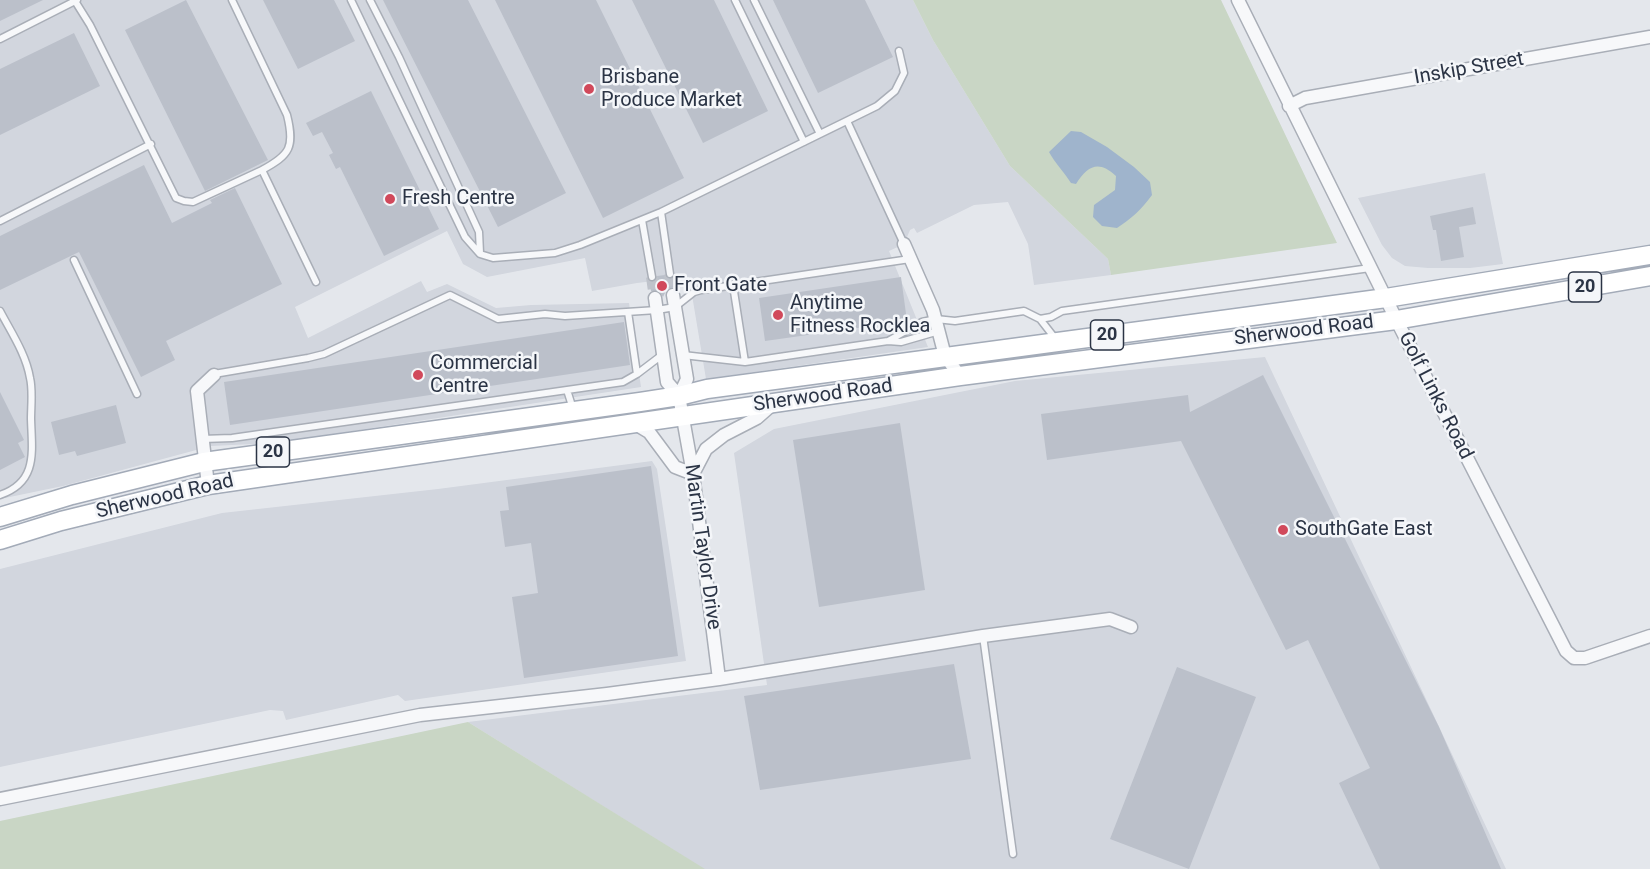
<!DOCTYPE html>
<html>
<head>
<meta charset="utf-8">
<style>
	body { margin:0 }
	canvas { display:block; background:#e4e7ec }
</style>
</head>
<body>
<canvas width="1650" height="869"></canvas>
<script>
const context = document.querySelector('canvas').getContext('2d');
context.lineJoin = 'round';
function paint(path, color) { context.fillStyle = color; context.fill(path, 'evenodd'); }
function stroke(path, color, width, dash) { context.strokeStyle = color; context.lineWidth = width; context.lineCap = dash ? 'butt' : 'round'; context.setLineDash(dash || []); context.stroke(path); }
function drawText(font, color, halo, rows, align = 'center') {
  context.font = font + ' Roboto,sans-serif'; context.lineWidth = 5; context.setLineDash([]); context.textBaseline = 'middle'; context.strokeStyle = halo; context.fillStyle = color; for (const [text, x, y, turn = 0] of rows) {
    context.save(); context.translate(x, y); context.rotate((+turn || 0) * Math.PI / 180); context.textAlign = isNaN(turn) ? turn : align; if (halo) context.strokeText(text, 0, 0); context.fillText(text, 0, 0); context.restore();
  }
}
paint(new Path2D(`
	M0,0h913l20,40 77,126 98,93 3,16 -77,10 -6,-41 -20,-42 -34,3 -57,28 -3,-5 -4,2 -6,14 -15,7 39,96 -222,32 -17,-102 -52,6 -45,8 -7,-33 -98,19 -24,-13 -16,-33 -152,76 13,31 113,-57 6,11 20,-8 49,24 35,-3 98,-2 12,84 -367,56 -63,3 -148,40 -63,13z
	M1485,173l18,91 -33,4h-42l-23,-2 -13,-8 -10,-13 -24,-47z
	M1265,357l241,512h-802l-236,-147 299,-37 -33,-232 40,-24 241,-48z
	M652,461l5,8 29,192 -281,40 -7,-6 -112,25 -3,-9 -13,-1 -270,57v-198l222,-56 216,-24z`), '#d2d6de');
paint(new Path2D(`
	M913,0h308l116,243 -226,32 -3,-16 -98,-93 -77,-126z
	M468,722l237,147h-705v-48z`), '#c9d6c5');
paint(new Path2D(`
	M1071,131l10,1 26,15 27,20 16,15 2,13c-10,14 -21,24 -35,33l-15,-2 -9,-9 1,-12 21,-15 1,-14c-17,-16 -28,-11 -40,8l-5,-1c-7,-11 -16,-20 -22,-31z`), '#9fb4cc');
paint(new Path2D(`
	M0,0h43l-43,21z
	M186,0l82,160 -63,31 -80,-161z
	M263,0h71l21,41 -57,28z
	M383,0h85l98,193 -68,34z
	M495,0h101l88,178 -81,40z
	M632,0h82l54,111 -65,32z
	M773,0h92l28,57 -75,36z
	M74,33l26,53 -100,49v-66z
	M371,91l68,138 -55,27 -44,-89 -4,2 -7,-14 4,-2 -11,-21 -9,4 -7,-13z
	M144,165l28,58 40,-20 -2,-3 25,-12 47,96 -116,57 9,19 -34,17 -62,-125 -79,38v-54z
	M1473,207l3,17 -17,3 5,30 -23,4 -5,-31h-3l-3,-14z
	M665,275l3,4 5,-1 1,9 -7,2 -4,8 -4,-6h-8l-2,-10 4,1 4,-6z
	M901,277l6,44 -142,20 -6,-43z
	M624,322l6,43 -400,60 -6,-43z
	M1263,375l176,352 62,142h-121l-41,-86 31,-15 -62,-128 -22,10 -105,-209 -134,19 -6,-46 147,-19 2,17z
	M0,392l24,48 -6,3 7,14 -25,13z
	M116,405l10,38 -49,13 -2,-5 -16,4 -8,-33z
	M900,423l25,167 -106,17 -26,-167z
	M651,466l27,190 -154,22 -12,-81 26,-4 -7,-50 -26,4 -5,-36 9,-1 -3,-23z
	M954,664l17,95 -211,31 -16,-94z
	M1177,667l79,30 -67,172 -79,-30z`), '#bbc0ca');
stroke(new Path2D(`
	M670,274l3,21
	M652,277l3,21`), '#bfc3cb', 12, [12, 6]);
const lane = new Path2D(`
	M232,0l55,115c8,32 3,40 -25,55l54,112
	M351,0l114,237 15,17 13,4 62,-5 25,-8 81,-33 216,-106 18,-15 9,-18 -5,-22
	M370,0l29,57 80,175 1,21
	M735,0l69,142
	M754,0l66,134
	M75,1l15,24 86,173 8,3 9,1 69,-32
	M0,39l77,-39
	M847,121l57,123
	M661,212l9,62
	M642,220l10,57
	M0,221l151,-77
	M74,260l63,134
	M733,285l12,77
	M0,311c11,21 26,43 30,67 3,12 1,28 1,41 1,33 7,63 -31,76
	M628,312l9,62
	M1040,319l14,18
	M888,341l34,-19 14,-3 19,2 69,-10 16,8 11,-2 11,-6 308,-43
	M683,355l62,7 143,-21 13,1 38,-11
	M214,374l94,-16 16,-4 126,-59 48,24 47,-5 20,2 92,-6 18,-3 19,-15 7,-2 209,-31
	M567,390l6,19
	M202,439l30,-1 391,-56 14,-8 25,-19
	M983,636l30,218`);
const street = new Path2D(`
	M1238,0l161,325 167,326 8,7h11l65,-22
	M1289,106l16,-8 345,-61
	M904,244l29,66 12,46 15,20
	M673,295l14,84 -8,17
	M655,298l12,84 12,14 14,78 26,205
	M634,423l15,9 26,35 18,7
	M693,474l13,-25 18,-14 33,-17 17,-15
	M208,485l-11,-94 17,-16
	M0,799l420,-84 187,-21 112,-15 264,-43 127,-17 21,8`);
const primary = new Path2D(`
	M0,517l72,-22 132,-33 436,-60 39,-6 28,-7 679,-91 264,-43
	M0,540l61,-19 147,-36 752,-109 436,-56 254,-44`);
stroke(lane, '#a9aeb7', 9);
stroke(street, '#a9aeb7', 15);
stroke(primary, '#a3abb8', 21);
stroke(lane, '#f7f8fa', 6);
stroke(street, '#f7f8fa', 12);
stroke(primary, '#fff', 18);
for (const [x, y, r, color] of [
	[589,89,6,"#d1495b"],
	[390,199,6,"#d1495b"],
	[662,286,6,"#d1495b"],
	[778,315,6,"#d1495b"],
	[418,375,6,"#d1495b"],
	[1283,530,6,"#d1495b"]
]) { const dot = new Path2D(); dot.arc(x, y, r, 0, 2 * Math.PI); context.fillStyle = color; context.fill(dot); stroke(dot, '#f4f6f9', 2); }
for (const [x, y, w] of [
	[1585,287,33],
	[1107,335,33],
	[273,452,33]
]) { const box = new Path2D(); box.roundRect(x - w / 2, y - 15, w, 30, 4.5); context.fillStyle = '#f4f6f9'; context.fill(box); stroke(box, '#2b3445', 1.5); }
drawText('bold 18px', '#2b3445', null, [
	["20",1585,287],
	["20",1107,335],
	["20",273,452]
]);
drawText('20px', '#2b3445', '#f4f6f9', [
	["Inskip Street",1469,69,-10],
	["Sherwood Road",1304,331,-7],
	["Sherwood Road",823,396,-8],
	["Golf Links Road",1435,396,63],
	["Sherwood Road",165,497,-13],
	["Martin Taylor Drive",702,547,82]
]);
drawText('20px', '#2b3445', '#f4f6f9', [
	["Brisbane",601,78],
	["Produce Market",601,101],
	["Fresh Centre",402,199],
	["Front Gate",674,286],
	["Anytime",790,304],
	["Fitness Rocklea",790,327],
	["Commercial",430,364],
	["Centre",430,387],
	["SouthGate East",1295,530]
], 'left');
</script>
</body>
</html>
